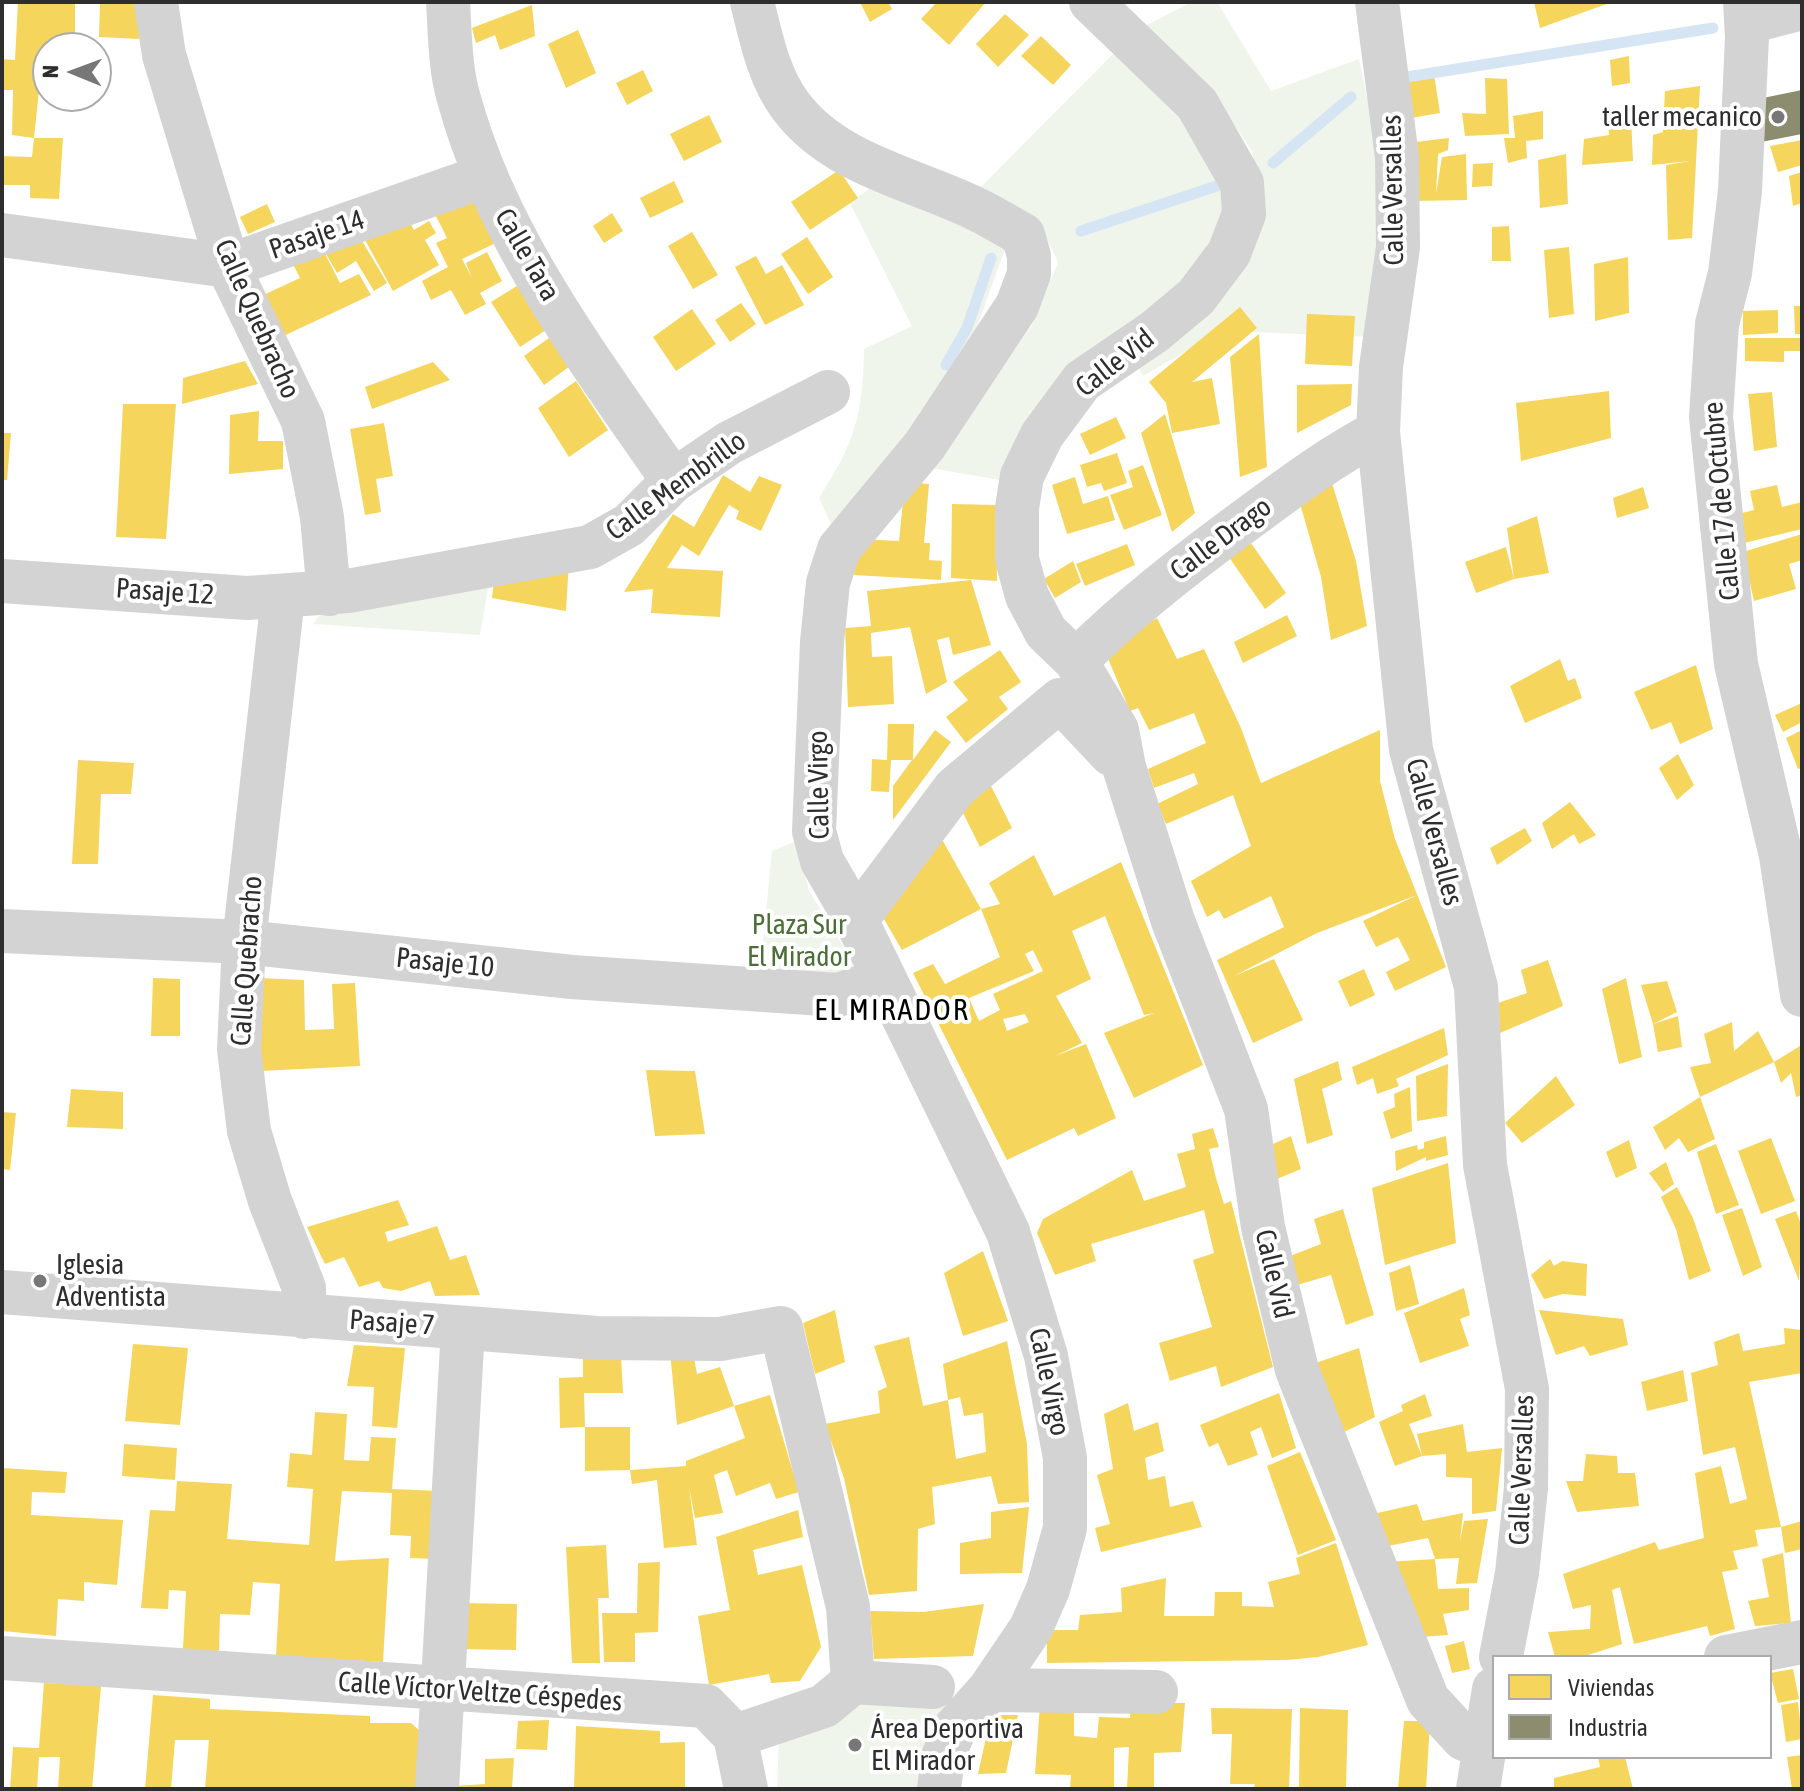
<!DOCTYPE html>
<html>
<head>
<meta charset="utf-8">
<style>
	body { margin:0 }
	#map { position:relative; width:1804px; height:1791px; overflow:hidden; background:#fff; font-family:"Asap Condensed",sans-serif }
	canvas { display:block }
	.frame { position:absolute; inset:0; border:4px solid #2e2e2e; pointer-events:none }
	.legend { position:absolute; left:1492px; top:1655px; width:280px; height:104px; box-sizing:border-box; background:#fff; border:2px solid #ababab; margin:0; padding:10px 14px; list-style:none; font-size:24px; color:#2e2e2e }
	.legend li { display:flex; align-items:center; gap:16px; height:40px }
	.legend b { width:40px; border:2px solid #ababab }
	.north { position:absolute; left:32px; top:32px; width:80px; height:80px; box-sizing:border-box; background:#fff; border:2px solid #ababab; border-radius:50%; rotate:271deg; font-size:22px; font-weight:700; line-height:32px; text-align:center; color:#2e2e2e }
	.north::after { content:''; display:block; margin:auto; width:28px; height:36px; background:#777; clip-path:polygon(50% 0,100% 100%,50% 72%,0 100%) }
</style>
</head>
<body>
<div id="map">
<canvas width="1804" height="1791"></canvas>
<div class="frame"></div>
<ul class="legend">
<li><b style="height:22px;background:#f6d55c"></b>Viviendas</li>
<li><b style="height:22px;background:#8c8c6e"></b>Industria</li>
</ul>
<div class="north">N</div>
</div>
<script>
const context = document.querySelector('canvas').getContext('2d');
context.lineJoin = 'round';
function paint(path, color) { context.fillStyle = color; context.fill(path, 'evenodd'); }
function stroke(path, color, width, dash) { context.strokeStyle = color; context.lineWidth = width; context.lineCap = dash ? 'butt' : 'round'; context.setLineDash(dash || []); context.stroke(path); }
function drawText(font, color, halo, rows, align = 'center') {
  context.font = font + ' "Asap Condensed",sans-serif'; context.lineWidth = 8; context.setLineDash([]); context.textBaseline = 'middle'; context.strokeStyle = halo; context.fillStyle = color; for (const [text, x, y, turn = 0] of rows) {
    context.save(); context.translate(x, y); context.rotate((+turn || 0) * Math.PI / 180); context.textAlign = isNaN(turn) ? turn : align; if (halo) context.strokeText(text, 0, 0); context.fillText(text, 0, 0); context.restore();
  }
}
paint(new Path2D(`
	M1192,2h25l54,89 88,-32 9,44 16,27 -12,207 -120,-5 -11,-12 -98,56 -10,-18 126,-162 -7,-45 -35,-52 -80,-69z
	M1119,48l51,47 61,99 -19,60 -206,227 -76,-13 102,-143 26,-62c-16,-46 -42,-49 -84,-69z
	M870,188l119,49 16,12 -33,92 -41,74 -96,118 -16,-35c36,-56 44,-83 45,-149l48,-23 -62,-123z
	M491,571l-11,64 -167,-11 9,-12z
	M797,841l12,50 43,69 1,10 -5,8 -88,-5 12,-122z
	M881,1694l68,4 -21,52 -4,39h-147l2,-50z`), '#eff5eb');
paint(new Path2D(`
	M18,2l57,1v45h-27v14h-6l-8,76h29l-4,61 -29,-1v-13h-28v-29l30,1 2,-19 -22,-3 1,-45h-11v-31l13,1z
	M100,2h39v37l-40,-2z
	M860,2h28l4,7 -22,13z
	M937,2h49l-37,43 -28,-26z
	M1534,2h78l-72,26z
	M532,5l3,31 -35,14 -5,-15 -19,8 -4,-15z
	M1005,14l24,21 -31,32 -22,-23z
	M578,30l18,43 -30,15 -18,-44z
	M1041,36l30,29 -18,20 -32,-29z
	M1629,56l1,27 -18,3 -2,-26z
	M643,70l10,21 -26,14 -11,-22z
	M1434,74l6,39 -29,5 -6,-37z
	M1485,78l22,1 2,55 -44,2 -3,-23 24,1z
	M1700,86l-8,152 -24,2 -2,-75 24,-4 -38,4 1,-30 10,-3 2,-41z
	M1543,111v28l-17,2 1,17 -19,5 -4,-25h11l-2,-22z
	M709,115l13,27 -38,19 -14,-27z
	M1631,116l2,45 -51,4 2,-26 25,-4 -1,-13z
	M1449,138l-1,12 -10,4 -2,40 6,-37 24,-3 1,46 -54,1 3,-59z
	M1802,140v25l-24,7 -8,-26z
	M1566,154l2,50 -28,4 -2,-48z
	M1493,163l-1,23 -20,1 1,-23z
	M839,170l19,28 -48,32 -19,-28z
	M1802,172v31l-9,3 -4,-30z
	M674,181l10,21 -34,16 -10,-20z
	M475,194l23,48 -36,17 10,19 -6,-15 21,-11 15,29 -22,12 6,11 -21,11 -14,-25 -20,10 -9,-19 26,-14 -12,-24 11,-5 -12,-24z
	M267,204l8,18 -27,12 -8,-17z
	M612,213l11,18 -19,12 -11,-17z
	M407,217l7,13 15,-9 7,12 -11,7 14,25 -46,26 -28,-51z
	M1509,226l2,35h-19v-34z
	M692,232l26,43 -25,14 -25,-43z
	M358,234l29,49 -13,8 -18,-30 -19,12 -11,-19z
	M807,237l26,40 -25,17 -27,-40z
	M1569,247l5,67 -25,4 -5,-68z
	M323,250l17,33 19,-9 12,21 -94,44 -20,-41 43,-20 -7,-14z
	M756,256l10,18 16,-9 22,40 -39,20 -30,-58z
	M1628,257l1,56 -34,8 -1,-57z
	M520,284l29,44 -29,19 -29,-45z
	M741,303l15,21 -26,18 -15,-22z
	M1794,306h8v28h-7z
	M1240,307l17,21 -65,54 20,-4 8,46 -48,9 -6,-30 -17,-21z
	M692,309l24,35 -40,27 -23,-34z
	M1778,310v23l-35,2v-24z
	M1307,314l48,2 -3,50 -47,-2z
	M1259,334l8,133 -27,10 -10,-120z
	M553,335l20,29 -29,21 -20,-29z
	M1745,338h57v13h-18v11l-39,-1z
	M245,361l13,23 -76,20 1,-26z
	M433,362l17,18 -78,29 -7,-22z
	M576,381l32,49 -39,27 -31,-49z
	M1352,384l-1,21 -54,28v-48z
	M1609,391l2,47 -90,23 -5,-58z
	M1772,392l5,55 -23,4 -6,-57z
	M123,404h53l-10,135 -50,-2z
	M259,411l-1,30h25v28l-54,5 1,-59z
	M1165,414l30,99 -23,19 -31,-99z
	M1116,417l10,21 -36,17 -10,-21z
	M384,423l9,53 -17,3 5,33 -16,3 -15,-86z
	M2,433h9l-4,47h-5z
	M1117,453l10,30 -23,8 -3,-8 -14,4 -7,-22z
	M1143,465l19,50 -38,15 -14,-35 23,-8 -5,-16z
	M723,475l27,17 9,-16 23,9 -21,46 -25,-12 3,-8 -10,-6 -30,51 -17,-11 -15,23 56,3 -3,46 -69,-4 2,-24 -29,3 49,-78 21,13z
	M1075,477l8,27 25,-8 7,24 -48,14 -15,-49z
	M1331,480l25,81 11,65 -36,14 -10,-63 -22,-77z
	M905,482l24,2 -5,59h6l-1,17 13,1 -1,19 -87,-5 2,-36 43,2z
	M1777,485l5,22 20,-5v27l-58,14 -6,-29 16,-4 -4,-19z
	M1643,487l6,21 -32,10 -4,-20z
	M952,504l44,1 1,76 -46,-3z
	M1537,516l12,57 -35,6 -7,-51z
	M1802,534v26l-13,4 7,25 -42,12 -11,-49z
	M1246,536l40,57 -21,16 -39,-56z
	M1127,544l8,21 -50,21 -9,-22z
	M1506,547l8,32 -38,14 -11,-31z
	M569,561l-3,50 -74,-13 3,-26z
	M1073,561l8,21 -26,16 -11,-19z
	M971,580l20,65 -38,10 -4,-18 -12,3 10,42 -21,12 -16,-67 -39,6 1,24 20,-1 2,48 -46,3 -3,-79 26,-2 -4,-35z
	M1287,615l10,21 -54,27 -9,-21z
	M1157,618l20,41 27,-10 37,79 20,55 119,-53v51l15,58 51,128 -51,24 -9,-19 24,-12 -12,-23 -22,10 -13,-26 54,-26 -100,38 -83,43 40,-17 29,61 -50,23 -36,-83 67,-33 -13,-31 -47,23 -5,-9 -12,7 -16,-36 60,-35 -18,-51 -67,29 -9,-20 41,-20 -4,-11 -40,15 -6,-19 58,-26 -12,-30 -45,17 -11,-22 -8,3 -26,-62z
	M1000,650l21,32 -22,15 9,12 -42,34 -20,-26 22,-17 -15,-18z
	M1560,659l8,22 7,-3 7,20 -57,25 -15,-37z
	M1696,665l17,64 -33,15 -9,-22 -20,8 -17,-38z
	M1802,703v19l-19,10 -8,-17z
	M888,724h26l-1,36 22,-30 16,12 -58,78v-34l19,-26h-21l-2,32 -18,-1 1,-32 15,1z
	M1802,730v38l-4,1 -12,-31z
	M1678,754l16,31 -17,15 -18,-32z
	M78,760l56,3 -3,31h-30l-3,70h-26z
	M987,778l25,50 -32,19 -21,-42z
	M1570,802l26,33 -17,9 -5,-10 -22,15 -10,-26z
	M1525,828l7,13 -35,24 -7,-17z
	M939,834l42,75 -79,41 -21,-36z
	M1034,855l20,41 67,-34 82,203 -69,33 -30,-65 50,-20 -10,2 -39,-99 -33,15 19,48 -35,17 26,47 -27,13 31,-12 30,74 -38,18 -4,-8 -67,32 -94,-187 20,-9 12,20 55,-27 -19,-48 19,-5 -11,-21zM1033,950l10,21 -50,23 7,16 -21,11 -10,-23 65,-27 -9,-17zM1025,1014l4,8 -22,9 -4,-12z
	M1548,960l15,46 -63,27 -2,-30 29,-10 -6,-23z
	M1364,969l11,26 -25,12 -12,-26z
	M153,978l27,1v57h-29z
	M260,978l44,2 1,50 29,-1 -2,-45 23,-1 5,83 -100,5z
	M1626,978l16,79 -23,7 -17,-75z
	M1667,981l10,31 -24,12 -12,-39z
	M1678,1016l4,31 -24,5 -5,-28z
	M1732,1022l2,29 24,-20 16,31 26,-16 2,49 -6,2 -5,-24 -10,10 -7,-21 -74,35 15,42 -27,13 -9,-14 -14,12 -12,-23 47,-30 -10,-30 21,-4 -7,-29z
	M1444,1028l4,27 -52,24 3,7 -22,8 -4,-16 -16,7 -5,-18z
	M1338,1061l4,19 -20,9 11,46 -26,9 -13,-65z
	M1448,1064l-1,52 -30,5 -1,-45z
	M646,1070l49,1 10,63 -50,2z
	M1556,1076l19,29 -53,38 -17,-20z
	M1410,1087l2,44 -21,8 -8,-27 12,-5 -1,-13z
	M71,1089l52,3v37l-56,-2z
	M2,1112l14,1 -6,57 -8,-1z
	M1213,1128l6,19 -10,2 7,29 8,26 7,-3 42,166 -52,20 -5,-21 -46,15 -11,-38 53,-16 -19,-67 21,-7 -10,-43 -113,34 5,17 -41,14 -18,-42 6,-14 89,-49 12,31 42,-14 -9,-33 18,-5 -3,-15z
	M1291,1136l10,33 -29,12 -8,-33z
	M1446,1136l2,19 -22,6v-4l-30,14 -1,-20 22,-6 1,5 6,-2v-6z
	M1771,1138l24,63 -34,13 -23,-63z
	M1629,1140l8,28 -21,10 -10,-26z
	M1716,1144l23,61 -23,9 -19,-62z
	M1666,1162l8,22 -11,8 -14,-19z
	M1448,1163l8,80 -71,22 -13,-77z
	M1677,1187l16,31 18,53 -22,9 -13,-51 -15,-32z
	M398,1200l11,25 -24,7 3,10 49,-16 13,34 16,-5 14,40 -45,1 -5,-15 -29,10 -18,-3 -4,-7 -20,6 -15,-30 -19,7 -18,-37z
	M1742,1208l20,59 -19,9 -21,-61z
	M1343,1209l31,106 -28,10 -15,-50 -34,10 -7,-29 31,-12 -7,-25z
	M1796,1211l6,16 -3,54 -24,-62z
	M983,1251l25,70 -45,15 -19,-63z
	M1550,1259l4,7 8,-5 25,3 -1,32 -23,-2 -19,5 -13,-24z
	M1410,1265l9,39 -23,7 -7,-38z
	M1464,1288l6,27 -10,4 9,27 -49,17 -16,-50z
	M835,1310l10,52 -30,12 -12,-51z
	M1539,1310l84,9 5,26 -38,11 -6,-10 -28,9z
	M1784,1328l18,2v43l-53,9 32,145 -26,3 3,16 -25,5 5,18 -16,3 13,57 -25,7 -3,-10 -73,18 -14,-57 -8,3 10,54 -40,13h-27l-7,-25 42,-3 1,-24 -18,4 -10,-35 92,-32 4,8 45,-12 -9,-65 26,-7 9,38 17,-5 -12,-52 -32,8 -12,-82 27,-8 -4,-23 25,-9 4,18 42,-7z
	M909,1337l14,69 25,-6 -5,-36 64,-23 20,103 2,58 -31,2 -7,-28 -59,11 3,37 -17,5 -1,62 -48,4 -25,-117 -19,-54 55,-11 -2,-22 9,-4 -13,-41zM960,1397l4,19 19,-3 3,39 -30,7 -8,-59z
	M133,1344l55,4 -8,77 -55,-4z
	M354,1345l51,3 -8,80 -25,-2 2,-39 -27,-1z
	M692,1347l5,27 23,-7 14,39 -57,19 -7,-74z
	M1359,1348l16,69 -31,15 -37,-66z
	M621,1356l2,37h-39l1,34 -25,1 -1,-50 24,-1v-18z
	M1683,1370l5,31 -41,10 -6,-29z
	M1279,1393l17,55 -24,10 -11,-31 -11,5 8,23 -30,11 -10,-23 -9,4 -9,-22z
	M1425,1394l7,22 -23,8 13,32 -27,10 -16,-44 24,-11 -2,-6z
	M770,1395l29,97 -23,7 -6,-16 -34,13 -9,-26 -13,5 9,38 -28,5 -6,-31 8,58 -33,3 -7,-68 -25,4 -2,-14 56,-4v-5l59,-23 -11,-32z
	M1128,1403l6,28 24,-9 6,29 -19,7 3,22 17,-4 5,31 23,-6 9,26 -101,25 -6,-24 15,-4 -13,-49 16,-6 -9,-55z
	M315,1412l32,2 -3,46 25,1 2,-24 25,1 -4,51 47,2 -5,68 -24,-1 1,-22 -21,-1 2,-42 -50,-2 -7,70 54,-3 -6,104 -107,-6 4,-72 -27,-2 -3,33 -30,-1 -1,38 -36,-3 3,-58 -17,-1 -1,19 -27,-1 9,-98 25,1 2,-30 55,3 -5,55 82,6 4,-56 -26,-2 3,-34 22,2z
	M1463,1424l4,28 35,-4 -6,63 -24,3v-36l-26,-1v-23l-24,2 -5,-22z
	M585,1427h45v43l-45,1z
	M124,1444l53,4 -2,32 -53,-4z
	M1300,1452l36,88 -38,15 -31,-89z
	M1586,1454l31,2 1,17h17l4,33 -62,6 -11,-31h17z
	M2,1468l65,4 -2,21 -33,-1 -1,23 92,5 -6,65 -33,-3v19l-26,-2 -2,37 -54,-5z
	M1417,1504l6,17 40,-8 -3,28 4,-20 24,-2 -11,64 -21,1 3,-26 -24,1 -7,-21 -45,9 -10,-33z
	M1029,1507l-7,66 -62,1v-31l31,-5v-26z
	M798,1510l5,27 -50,13 5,25 44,-10 19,82 -21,34 -29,2 -2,-9 -60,11 -11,-69 32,-6 -14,-73z
	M1802,1521v28l-17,4 -4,-26z
	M1336,1543l32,102 -50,12 -31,3 -240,3v-33h31l2,-15 42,-3 -1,-24 45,-10 -2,38h50l1,-24h27v14l32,1 -6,-25 32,-8 -4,-16z
	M606,1545l3,53h-11l2,65h-28l-6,-116z
	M1783,1553l8,70 -36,3 -7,-25 21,-4 -7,-38z
	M1435,1559l3,30 31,-1v22l-26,4 5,21 -28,2 -33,-75z
	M660,1562l-2,70 -23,1v29h-31l-2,-49h35l1,-50z
	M458,1603l59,1 -1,46 -58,-1z
	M984,1604l-11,52 -99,3 -4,-48 53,1z
	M1464,1641l6,28 -18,4 -7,-27z
	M1793,1669l6,30 -21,4 -8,-30z
	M44,1683l57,3 -9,103h-34l2,-32h-21l-2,32h-27l3,-42 26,1z
	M153,1695l57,4v10l160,7v7h41l9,8 -1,58h-214l4,-49h-34l-4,49h-26z
	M1798,1702l4,37 -16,3 -5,-37z
	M1074,1703v33l23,2 2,-21 31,1 1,-15h54l-4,49 -27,1v36h-27l2,-42 -15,1v41h-44l1,-14 -36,-1 5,-70z
	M1211,1708l81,1 -3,80h-35l1,-5h-25l2,-50h-20z
	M1300,1708l48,2 -2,79h-47z
	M991,1715h27l-12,58 -28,1z
	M549,1720l-2,30 -31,-1 2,-28z
	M1404,1721h26l-4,68h-28z
	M576,1726l84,5v12l25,-1v47h-111z
	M1802,1755v34h-10l-5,-32z
	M1598,1757h27l8,32h-79v-11l46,-11z
	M514,1758l-2,31h-58v-3l31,-2v-25z`), '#f6d55c');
paint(new Path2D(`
	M1802,90v44l-46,9 -3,-43z`), '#8c8c6e');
stroke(new Path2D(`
	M1407,77l306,-49
	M1273,163l78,-66
	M1081,231l139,-46
	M946,365l21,-37 24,-70`), '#d6e5f4', 11);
stroke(new Path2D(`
	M156,2l8,53 64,211 75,155 19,96 7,77
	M448,2c2,31 2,68 11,97 39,143 132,262 214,382
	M752,2c9,35 16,73 38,103 43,59 122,73 184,103 17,8 33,18 49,27l6,21v18l-12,32 -92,139 -86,104 -11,34 -6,59 -8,189 8,30 34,59 152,312 38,124 19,102v70l-17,61 -17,39 -42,62 -34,38 -12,29 -4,32
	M1091,2l106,102 45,79 2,31 -15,39 -33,44 -42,35 -72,49 -40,54 -20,41 -5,32v51l10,37 19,36 30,29 41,69 7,37 49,154 73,188 17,118 34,143 131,330 36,39 22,9
	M1377,2l20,155 1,90 -17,120 -3,65 33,318 65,237 9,178 42,224 -1,99 -9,85 -16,84
	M1745,2l2,35 -7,154 -10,82 -13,51 -6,93 25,247 45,192 21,139
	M1748,22l54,-14
	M2,235l226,31 257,-90
	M2,581l245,17 101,-7 242,-44 39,-22 44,-44 56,-38 99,-51
	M283,597l-39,345 -5,107 10,82 21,70 34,87v29
	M1076,661c54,-54 113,-99 174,-144 42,-31 82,-61 128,-85
	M856,920l99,-132 105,-88 51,54
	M2,931l242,11 328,35 266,18 47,-16
	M2,1292l595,46 123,1 61,-11 67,279 5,75
	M1726,1657l76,-15
	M2,1658l704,48 29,30 11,53
	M989,1690l167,2
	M735,1736l89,-30 29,-24 80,5
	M437,1789l26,-461
	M1478,1789l16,-100`), '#d3d3d3', 44);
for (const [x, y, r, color] of [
	[1778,117,8,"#777"],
	[40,1281,8,"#777"],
	[855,1745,8,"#777"]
]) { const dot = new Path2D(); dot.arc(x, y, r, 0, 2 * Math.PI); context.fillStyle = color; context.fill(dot); stroke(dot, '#fff', 3); }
drawText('28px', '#2e2e2e', '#fff', [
	["taller mecanico",1762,117,"right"],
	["Iglesia",56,1265],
	["Adventista",56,1297],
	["Área Deportiva",871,1729],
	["El Mirador",871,1761]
], 'left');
drawText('28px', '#2e2e2e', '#fff', [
	["Calle Versalles",1393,190,-91],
	["Pasaje 14",317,235,-19],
	["Calle Tara",527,255,60],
	["Calle Quebracho",257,319,66],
	["Calle Vid",1115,363,-38],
	["Calle Membrillo",676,486,-36],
	["Calle 17 de Octubre",1722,501,-95],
	["Calle Drago",1221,539,-37],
	["Pasaje 12",165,592,4],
	["Calle Virgo",819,785,-91],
	["Calle Versalles",1434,832,75],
	["Calle Quebracho",247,961,-86],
	["Pasaje 10",445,963,6],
	["Calle Vid",1274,1274,77],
	["Pasaje 7",392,1323,4],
	["Calle Virgo",1049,1382,78],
	["Calle Versalles",1522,1470,-88],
	["Calle Víctor Veltze Céspedes",480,1692,4]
]);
drawText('28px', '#4c6e37', '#fff', [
	["Plaza Sur",799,925],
	["El Mirador",799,957]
]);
context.letterSpacing = '2px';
drawText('30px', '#000', '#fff', [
	["EL MIRADOR",892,1011]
]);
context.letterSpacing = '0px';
</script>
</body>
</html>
